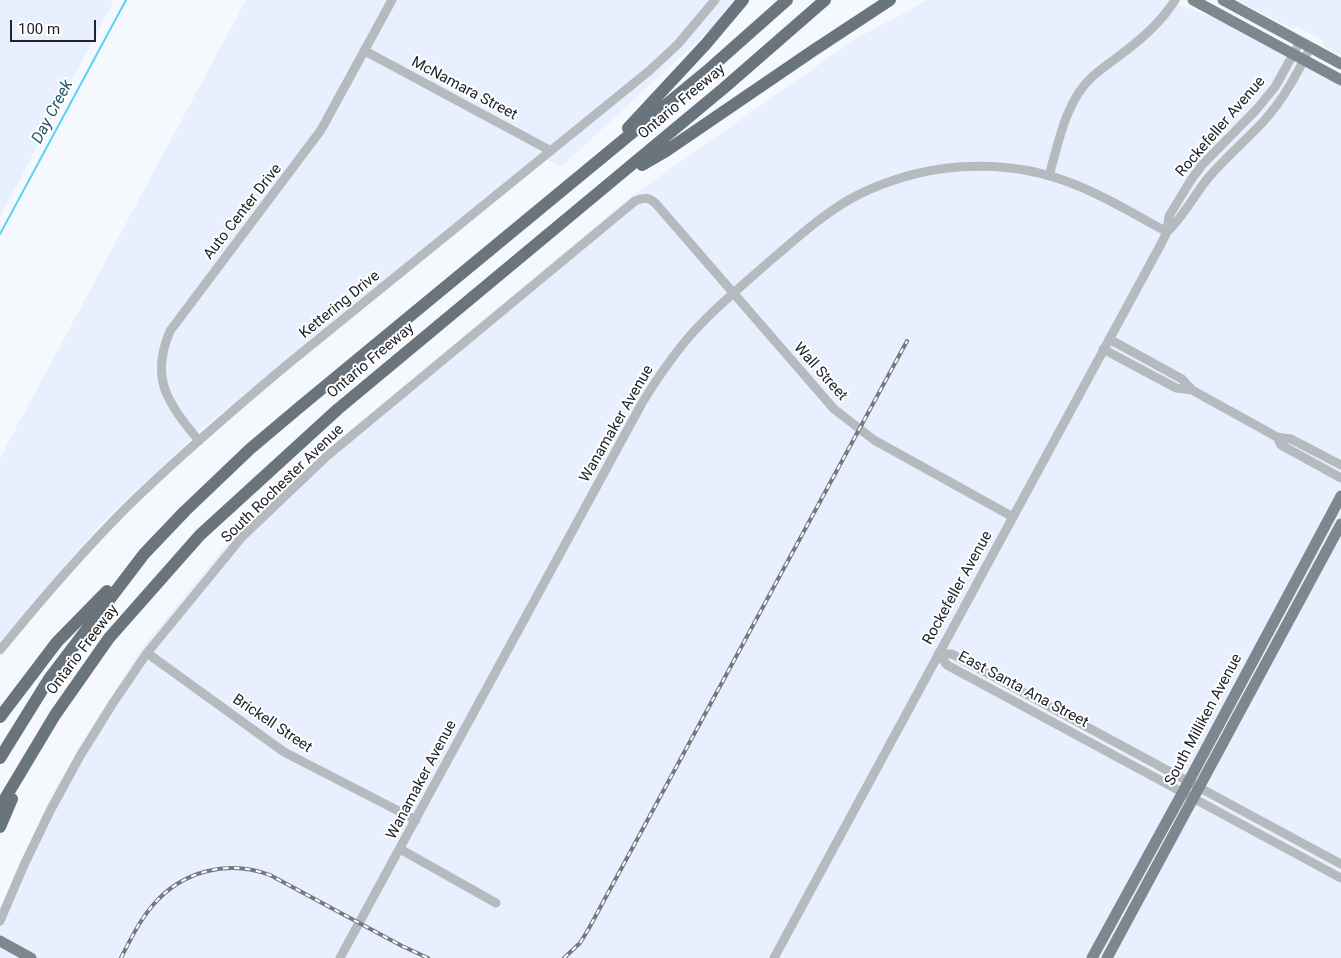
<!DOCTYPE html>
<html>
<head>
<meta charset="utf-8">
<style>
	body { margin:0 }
	#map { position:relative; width:1341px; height:958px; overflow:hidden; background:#f5f8fd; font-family:Roboto,sans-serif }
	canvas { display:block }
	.scale { position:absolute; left:10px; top:20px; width:86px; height:22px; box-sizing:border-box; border:2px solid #222429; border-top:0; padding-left:6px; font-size:15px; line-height:18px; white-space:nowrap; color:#222429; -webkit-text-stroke:4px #fff; paint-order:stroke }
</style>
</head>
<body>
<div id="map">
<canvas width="1341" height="958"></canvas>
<div class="scale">100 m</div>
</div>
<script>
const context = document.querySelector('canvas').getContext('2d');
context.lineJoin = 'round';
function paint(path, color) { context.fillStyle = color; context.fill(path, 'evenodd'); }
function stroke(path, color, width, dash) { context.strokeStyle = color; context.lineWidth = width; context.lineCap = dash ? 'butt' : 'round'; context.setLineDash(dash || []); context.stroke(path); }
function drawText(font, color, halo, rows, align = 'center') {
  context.font = font + ' Roboto,sans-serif'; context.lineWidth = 4; context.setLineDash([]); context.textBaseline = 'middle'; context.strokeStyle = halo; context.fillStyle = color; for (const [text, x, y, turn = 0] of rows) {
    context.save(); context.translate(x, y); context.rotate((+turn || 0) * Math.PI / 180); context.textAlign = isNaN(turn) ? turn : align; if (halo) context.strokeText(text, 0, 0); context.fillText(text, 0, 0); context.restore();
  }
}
paint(new Path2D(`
	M0,0h114l-114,217z
	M246,0h490l-19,23 -156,144 -22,-12 -336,273 -103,97 -100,117v-184z
	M928,0h238l51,19 124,67v872h-1341v-46l54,-121 87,-142 88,-107 112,-104 292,-243 224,-157z
	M1237,0h104v56l-16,-9 -2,-6 -25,-14 -5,2z`), '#e8effe');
stroke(new Path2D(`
	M0,234l126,-234`), '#57d3f7', 2);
stroke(new Path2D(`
	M365,51l186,100
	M1049,176c9,-32 17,-75 42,-98 7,-7 16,-13 24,-19 23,-17 45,-35 60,-59
	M1167,232c18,-17 26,-36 42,-55 16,-19 36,-36 54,-55 20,-22 34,-48 47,-74
	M1109,339l73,40 10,11 85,47 14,2 50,26
	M1103,349l73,39 16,2
	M1277,437l4,8 60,33
	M199,441c-30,-37 -50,-61 -29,-110l151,-201 71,-130
	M0,650c40,-49 81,-97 126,-142 52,-51 107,-98 162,-144l361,-293 29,-27 37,-44
	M147,653l137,99 132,68
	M938,654l9,11 394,213
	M938,654h14l389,210
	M400,849l96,54
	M0,921l24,-56 26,-54 30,-55 33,-53 34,-50 95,-116 85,-81 308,-255c9,-4 15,-4 22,4l177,204 40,31 139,77
	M340,958l302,-555c16,-26 33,-51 54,-74 23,-25 49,-46 75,-69 26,-22 51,-45 81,-62 68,-36 152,-43 224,-13 31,12 61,31 91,47
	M774,958l387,-714 6,-12 2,-16 22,-36 11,-15 54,-55 19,-23 25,-45`), '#b5babe', 9);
stroke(new Path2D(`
	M1193,0l148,80
	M1223,0l118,64
	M0,941l31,17
	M1092,958l91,-166 158,-296
	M1107,958l234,-434`), '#7e878e', 11);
stroke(new Path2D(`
	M628,128l78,-84 37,-44
	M642,165l24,-14 148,-101 76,-50
	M0,717l57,-75 50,-51
	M0,758l49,-79 95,-125 41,-43 65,-62 51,-43 406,-335 80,-71
	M0,807l55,-92 54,-77 91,-103 138,-126 386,-321 101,-88
	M0,827l12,-28`), '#6a747c', 12);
const rail = new Path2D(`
	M121,958c9,-18 19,-38 32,-53 29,-34 75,-46 117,-30l132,71 26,12
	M564,958l16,-15 8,-13 319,-589`);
stroke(rail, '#76787d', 4);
stroke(rail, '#fff', 2, [5.5]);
drawText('15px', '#222429', '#fff', [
	["McNamara Street",464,89,28],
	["Ontario Freeway",682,102,-40],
	["Rockefeller Avenue",1221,127,-49],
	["Auto Center Drive",243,212,-52],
	["Kettering Drive",340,305,-39],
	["Ontario Freeway",371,361,-40],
	["Wall Street",820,372,48],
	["Wanamaker Avenue",617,424,-60],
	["South Rochester Avenue",283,484,-44],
	["Rockefeller Avenue",958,588,-61],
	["Ontario Freeway",83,650,-53],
	["East Santa Ana Street",1023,690,28],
	["South Milliken Avenue",1204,720,-62],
	["Brickell Street",272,724,34],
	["Wanamaker Avenue",422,780,-62]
]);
drawText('italic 16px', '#225665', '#fff', [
	["Day Creek",53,112,-62]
]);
</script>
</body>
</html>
